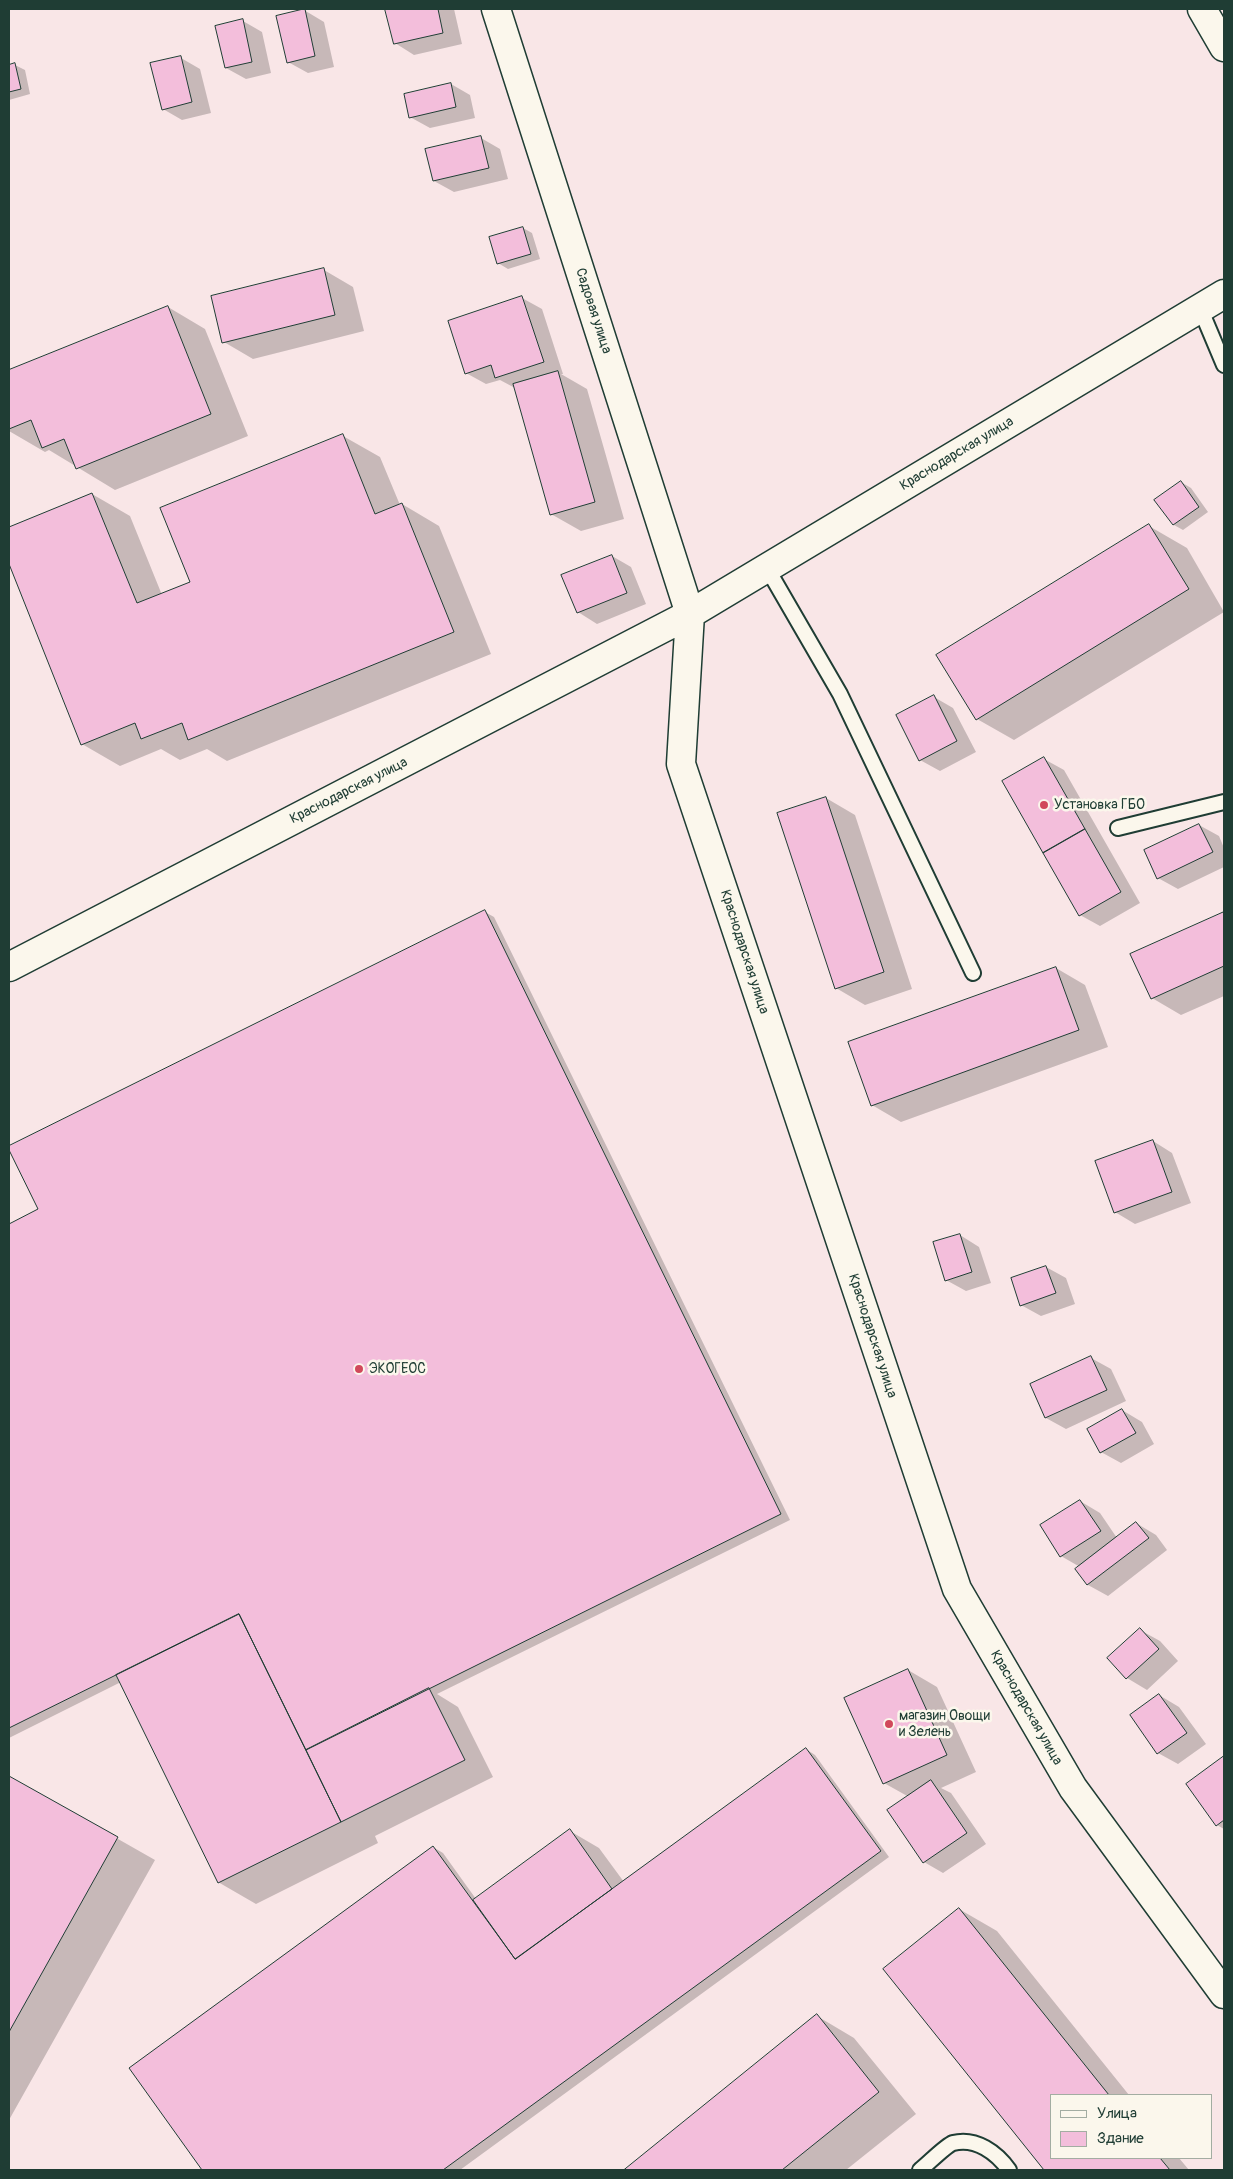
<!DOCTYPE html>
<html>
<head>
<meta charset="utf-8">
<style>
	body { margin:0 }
	#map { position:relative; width:1233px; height:2179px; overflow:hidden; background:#f9e6e7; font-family:Pangolin,sans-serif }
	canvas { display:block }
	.frame { position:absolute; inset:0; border:10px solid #1f3d34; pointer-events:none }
	.legend { position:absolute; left:1050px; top:2094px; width:162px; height:65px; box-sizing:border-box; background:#fbf7ec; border:1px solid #a3ada2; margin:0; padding:6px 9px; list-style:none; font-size:15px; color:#1f3d34 }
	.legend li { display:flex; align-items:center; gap:10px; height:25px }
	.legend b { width:25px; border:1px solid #a3ada2 }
</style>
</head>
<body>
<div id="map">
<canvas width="1233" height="2179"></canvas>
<div class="frame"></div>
<ul class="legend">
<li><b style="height:6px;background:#fbf7ec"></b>Улица</li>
<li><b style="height:14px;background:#f3bedb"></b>Здание</li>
</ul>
</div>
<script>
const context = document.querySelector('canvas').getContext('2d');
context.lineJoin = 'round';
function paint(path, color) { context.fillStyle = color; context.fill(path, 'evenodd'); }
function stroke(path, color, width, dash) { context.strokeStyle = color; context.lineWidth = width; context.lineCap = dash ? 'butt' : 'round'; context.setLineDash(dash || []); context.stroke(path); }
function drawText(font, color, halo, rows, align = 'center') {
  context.font = font + ' Pangolin,sans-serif'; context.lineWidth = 5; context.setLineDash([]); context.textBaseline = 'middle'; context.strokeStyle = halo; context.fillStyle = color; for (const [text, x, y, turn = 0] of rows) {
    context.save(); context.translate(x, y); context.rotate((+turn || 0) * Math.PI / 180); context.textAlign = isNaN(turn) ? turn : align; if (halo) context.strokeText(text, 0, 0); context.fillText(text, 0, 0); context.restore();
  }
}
paint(new Path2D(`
	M387,9h67l8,35 -48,11 -19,-12z
	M304,10l20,12 10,45 -26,6 -20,-11z
	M243,21l19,11 9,41 -25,6 -20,-11z
	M181,58l19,11 11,44 -29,7 -19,-11z
	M15,65l10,5 5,24 -21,6v-34z
	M451,84l19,11 5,23 -45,10 -20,-11z
	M481,138l19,11 8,30 -54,13 -20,-11z
	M523,228l9,5 8,26 -32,10 -10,-6z
	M324,270l29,17 11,44 -111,28 -29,-17z
	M522,298l20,11 21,65h-2l26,15 37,130 -43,12 -30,-17 -36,-126 -15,-8 -14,4 -20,-11z
	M168,307l37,22 43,107 -133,54 -66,-40 -4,2 -36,-21v-60z
	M343,436l37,21 20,48 2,-1 37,22 52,128 -264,107 -20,-12 -27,11 -19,-11 -41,17 -38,-22 -73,-183v-33l83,-34 38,22 32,79 29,-12z
	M1181,482l10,6 17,24 -25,18 -9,-5 -18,-25z
	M1149,526l38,22 37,64 -210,128 -37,-21z
	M612,556l19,11 15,37 -49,20 -19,-12z
	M934,697l19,11 23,44 -36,19 -20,-11z
	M1044,759l20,11 76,133 -40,23 -20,-11z
	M826,798l29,17 57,174 -47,16 -29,-17z
	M1199,825l20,11 5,12v19l-46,22 -20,-11z
	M485,912l9,5 296,603 -353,174 21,13 35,70 -118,59 3,7 -122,61 -38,-22 -97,-200 -112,56v-513l30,-15 -30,-63z
	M1224,914v82l-43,19 -29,-17 -20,-44z
	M1056,968l29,17 23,62 -207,75 -29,-17z
	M1153,1141l19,12 19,50 -56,21 -20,-12z
	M960,1235l19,12 12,36 -25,8 -20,-11z
	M1046,1267l20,11 9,26 -34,12 -20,-11z
	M1091,1358l20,11 15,32 -60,28 -20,-11 -14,-33z
	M1122,1410l20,12 12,22 -33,19 -20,-11z
	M1080,1501l20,12 17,25 19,-15 20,12 11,15 -59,46 -20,-11 -12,-16 4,-2 -19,-11 -19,-30z
	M1140,1630l20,11 18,20 -31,29 -20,-12 -18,-20z
	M908,1670l29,17 39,85 -35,16 10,5 35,51 -43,29 -19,-11 -15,-65 -25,-14z
	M1159,1695l20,12 27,37 -28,20 -20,-11z
	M806,1749l9,6 74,102 -429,313h-256l-74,-101 303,-222 10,6 33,46 94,-68 29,17 25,34z
	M1224,1758v71l-7,-4 -30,-41z
	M9,1777l146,83 -146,260z
	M959,1909l38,22 132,164h-77v63h127l10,12h-143l-161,-200z
	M817,2016l37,22 62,76 -70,56h-220z`), '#0003');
const building = new Path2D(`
	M305,9l10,47 -28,7 -11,-47z
	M385,9h53l5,24 -49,11z
	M243,19l9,43 -27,6 -10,-42z
	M181,56l11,46 -30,8 -12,-47z
	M15,63l6,26 -12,3v-27z
	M451,83l5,24 -47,11 -5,-24z
	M481,136l8,32 -56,13 -8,-32z
	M523,227l8,27 -34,10 -8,-27z
	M324,268l11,47 -113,28 -11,-47z
	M522,296l22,66 -49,16 -4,-13 -26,9 -17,-53z
	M168,306l43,108 -135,55 -12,-30 -22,9 -11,-28 -22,9v-59z
	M558,371l37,131 -45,13 -37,-131z
	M343,434l32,80 27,-11 52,129 -266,108 -6,-17 -41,16 -6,-16 -54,22 -72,-181v-37l83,-34 45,110 53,-21 -30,-74z
	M1181,481l18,26 -26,18 -19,-25z
	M1149,524l40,65 -213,131 -40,-65z
	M612,555l15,38 -50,20 -16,-38z
	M934,695l23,46 -38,20 -23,-46z
	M1044,757l41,72 -42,24 -41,-72z
	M826,797l58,175 -49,17 -58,-176z
	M1199,824l14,28 -56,27 -13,-29z
	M1085,829l36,63 -42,24 -36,-63z
	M485,910l296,604 -475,236 -67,-136 -230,114v-504l29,-15 -29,-59v-4z
	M1224,912v54l-73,33 -21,-45z
	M1056,967l23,63 -208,76 -23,-64z
	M1153,1140l19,52 -58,21 -19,-52z
	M960,1234l12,38 -27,9 -12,-39z
	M1046,1266l10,27 -36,13 -9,-28z
	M1091,1356l16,34 -62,28 -15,-34z
	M1122,1409l14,24 -36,20 -13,-24z
	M1080,1500l21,31 -41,26 -20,-32z
	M1136,1522l13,16 -62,47 -12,-16z
	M239,1614l102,208 -123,61 -102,-208z
	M1140,1628l19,21 -33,30 -19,-21z
	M908,1669l39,86 -64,29 -39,-86z
	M429,1688l36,72 -124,62 -35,-72z
	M1159,1694l28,39 -30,21 -27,-39z
	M806,1748l75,103 -438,319h-241l-73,-102 304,-222 82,113z
	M1224,1756v64l-8,6 -30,-42z
	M9,1776l109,61 -109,195z
	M931,1780l36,53 -44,30 -36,-53z
	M570,1829l42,60 -97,70 -42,-59z
	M959,1908l150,187h-57v63h108l10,12h-126l-161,-201z
	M817,2014l62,78 -97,78h-158z`);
paint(building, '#f3bedb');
stroke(building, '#1f3d34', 1);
const lane = new Path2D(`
	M1200,308l24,57
	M767,568l73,126 133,279
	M1118,828l106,-26
	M920,2170c8,-6 25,-24 33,-27 23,-6 44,10 56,27`);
const street = new Path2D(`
	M496,9l194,605 -9,150 276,825 116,199 151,206
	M1202,9l22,38
	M9,967l681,-353 534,-320`);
stroke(lane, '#1f3d34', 18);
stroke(street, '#1f3d34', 31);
stroke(lane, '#fbf7ec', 14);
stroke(street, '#fbf7ec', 28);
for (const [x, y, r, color] of [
	[1044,805,5,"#d1495b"],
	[359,1369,5,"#d1495b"],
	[889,1724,5,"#d1495b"]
]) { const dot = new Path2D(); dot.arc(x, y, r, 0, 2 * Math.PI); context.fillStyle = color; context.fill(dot); stroke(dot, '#fbf7ec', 2); }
drawText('14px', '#1f3d34', '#fbf7ec', [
	["Садовая улица",593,311,72],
	["Краснодарская улица",957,454,-31],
	["Краснодарская улица",349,791,-27],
	["Краснодарская улица",744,952,72],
	["Краснодарская улица",872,1336,72],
	["Краснодарская улица",1026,1708,60]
]);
drawText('14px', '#1f3d34', '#fbf7ec', [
	["Установка ГБО",1054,805],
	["ЭКОГЕОС",369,1369],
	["магазин Овощи",899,1716],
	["и Зелень",899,1732]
], 'left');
</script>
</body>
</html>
